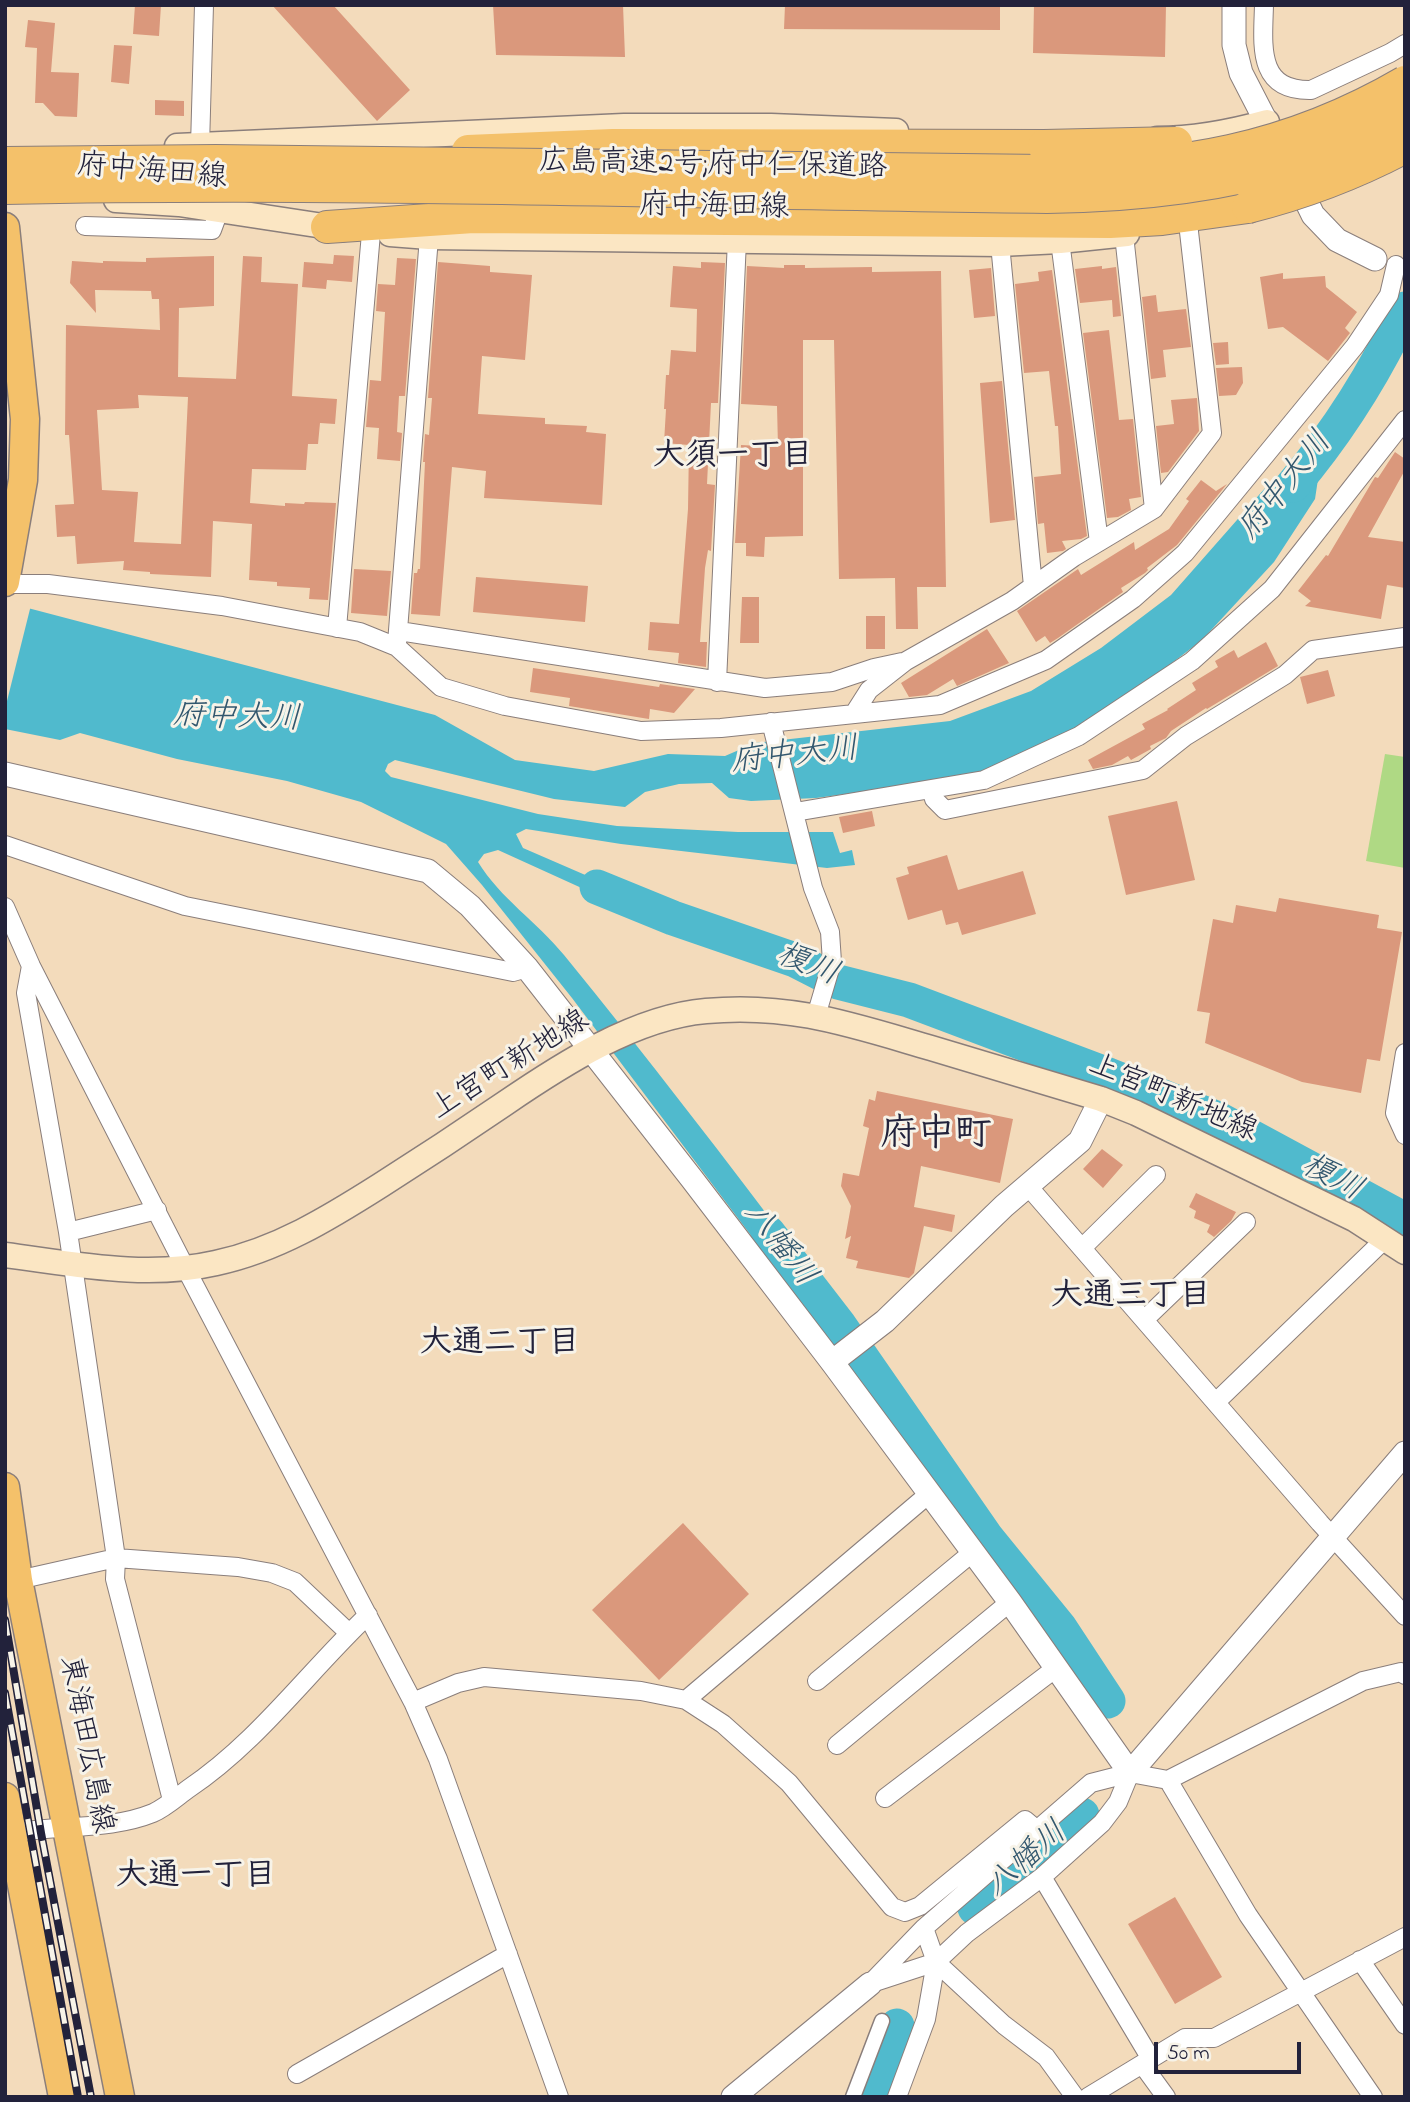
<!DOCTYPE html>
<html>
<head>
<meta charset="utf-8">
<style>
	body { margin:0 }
	#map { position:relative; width:1410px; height:2102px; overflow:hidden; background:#f3dbbb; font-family:"Indie Flower",sans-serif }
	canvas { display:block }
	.frame { position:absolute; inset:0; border:7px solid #22223b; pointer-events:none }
	.scale { position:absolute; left:1154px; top:2042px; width:147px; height:32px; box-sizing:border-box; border:4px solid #22223b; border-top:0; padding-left:9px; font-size:21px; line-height:24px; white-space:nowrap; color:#22223b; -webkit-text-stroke:5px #f7f3e8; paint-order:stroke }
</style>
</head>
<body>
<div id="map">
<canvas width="1410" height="2102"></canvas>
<div class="frame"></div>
<div class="scale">50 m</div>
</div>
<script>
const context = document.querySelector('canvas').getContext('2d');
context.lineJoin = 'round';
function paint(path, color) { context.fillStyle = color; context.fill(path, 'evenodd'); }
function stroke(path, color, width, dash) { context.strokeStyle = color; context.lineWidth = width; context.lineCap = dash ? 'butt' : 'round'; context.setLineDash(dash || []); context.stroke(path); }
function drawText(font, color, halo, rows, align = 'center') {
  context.font = font + ' "Indie Flower","Klee One",sans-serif'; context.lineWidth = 6; context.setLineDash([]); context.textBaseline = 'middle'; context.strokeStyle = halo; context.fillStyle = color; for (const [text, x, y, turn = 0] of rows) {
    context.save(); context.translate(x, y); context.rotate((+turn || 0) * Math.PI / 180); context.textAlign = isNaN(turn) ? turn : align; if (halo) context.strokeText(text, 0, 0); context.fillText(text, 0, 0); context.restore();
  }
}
paint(new Path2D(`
	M1385,754l20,3v111l-39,-7z`), '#afd984');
paint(new Path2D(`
	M1325,433l-10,66 -41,63 -72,78 -86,66 -57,35 -80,35 -163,22 -65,3 -22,-3 -17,-15 -33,1 -34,8 -20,15 -71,-8 -159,-39 -7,4 -3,7 6,6 147,37 79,12 121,6h95l7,21 12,-3 3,15 -28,3 -206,-24 -95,-15 -10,5 7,14 120,52 -2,15 -143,-65 -14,4 -6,8c22,36 59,60 86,93 83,102 163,206 242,311l-20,16 -214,-284 -90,-113 -36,-41 -85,-42 -74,-21 -110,-22 -97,-26 -20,7 -55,-11v-127l430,113 80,45 79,11 74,-17 57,2 30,-13 195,-22 81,-30 70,-43 70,-53 95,-108z`), '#50bacd');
paint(new Path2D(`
	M5,599l26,6 -26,104z`), '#f3dbbb');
stroke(new Path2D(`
	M1293,485c44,-52 83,-114 112,-176
	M597,887l76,31 122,42 43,22 71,18 199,75 110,44 187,101
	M768,1233l71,92 147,212 74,91 48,73
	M975,1908l88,-72 19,-21
	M870,2097l27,-71`), '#50bacd', 35);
paint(new Path2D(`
	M135,5h26l-2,31 -26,-2z
	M272,5h61l77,85 -33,31z
	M493,5h130l2,52 -129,-2z
	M785,5h215v25l-216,-1z
	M1034,5h132l-1,52 -132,-4z
	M28,20l27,3 -4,49 28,1 -2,44 -22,-1 -12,-13h-8l2,-55 -12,-1z
	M114,45l18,1 -3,38 -18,-2z
	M155,100l29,1v15l-29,-1z
	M334,255l20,1 -2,26 -25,-2 -1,9 -24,-2 2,-25 29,2z
	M214,256v50l-35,2 -1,69 58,2 7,-123 19,1 -1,25 37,2 -6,112 45,3 -2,25 -15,-1 -2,21h-10l-2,26 -54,-1 -2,34 35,3v-3l19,1 1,-2 31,1 -8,97 -19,-1 1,-11 -33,-2v-4l-28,-2 3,-56 -39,-3 -2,56 -61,-3v-2l-27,-2 1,-9 -47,3 -2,-28 -18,1 -2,-32 19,-1 -5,-69h-4l1,-110 94,5 -1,-31h-7l-1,-8 -56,-1 1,23 -26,-30 2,-22 31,2v-2l43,1v-4zM138,395l50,2 -7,147 -47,-2 4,-50 -36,-2 -5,-80 42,-2z
	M397,258l19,1 -11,137h-6l-2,36 5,1 -2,28 -23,-2 2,-31 -13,-1 4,-47 11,1 4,-69 -9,-1 2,-27 17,1z
	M438,262l52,4v6l42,3 -7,85 -43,-4 -4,58 67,4v6l42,2 -1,6 20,2 -4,71 -118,-7 2,-27 -34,-4 -12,149 -29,-2 3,-41h3l1,-4h2l5,-107h-2l2,-28 4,1 3,-37h-4z
	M701,262l24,1 -7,140h-7l-4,81 8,1 -4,66 -3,-1 -3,18 -5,74h7l-1,25 -28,-4 1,-10 -31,-3 2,-28 29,2 9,-115 1,-64 -25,-2 2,-34h-2l2,-34h3l2,-25 25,2 1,-43 -27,-2 3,-41 28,2z
	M784,265h21v3l67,-1v5l69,-1 5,316h-29l1,42h-22l-1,-51 -56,1 -5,-239h-31v196l-38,1 -1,20 -18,-1v-13h-11l6,-98 37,2 -1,-41 -36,-2 6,-138 37,2z
	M1102,266v3l14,-2 5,49 -8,1 -1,-17 -32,3 -5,-34z
	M991,268l4,48 -21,2 -5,-48z
	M1052,270l35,266 -6,3 -19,2 4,8 -3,2 -16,2 -3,-30 -6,1 -4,-47 27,-3 -3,-48h-3l-6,-55 -25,2 -9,-89 24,-3 -1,-9z
	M1283,273v6l42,-3 1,11 31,25 -12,16 5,5 -22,28 -45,-34 -15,2 -8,-52z
	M1156,295l2,17 28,-3 5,38 -28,3 3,27 -15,2 -9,-82z
	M1109,330l10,90 14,-1 8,78 -12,2 2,11 -13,7 -11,1 -24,-185z
	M1228,342l1,22 -13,1 -3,-22z
	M1242,367l1,16 -7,12 -17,1 -3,-28z
	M1002,381l13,139 -25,3 -10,-140z
	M1197,398l2,33 -31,41 -7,1 -5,-47 18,-2 -3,-24z
	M1395,452l10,7v11l-37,67 37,5v46l-18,-3 -6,34 -76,-13 6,-5 -13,-10 28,-36 2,1 47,-79 3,1z
	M1201,480l15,11 11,-7 -50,61 -30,23 1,2 -3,3 -24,15 2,4 -65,46 -8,5 -5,-7 -9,6 -19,-31 61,-42 3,6 53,-33 1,8 34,-21 20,-28 -3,-2z
	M354,569l37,2 -4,45 -36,-3z
	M476,577l112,9 -3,36 -112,-10z
	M742,597h17v46h-19z
	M866,616h19v33h-19z
	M987,629l22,34 -52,23 -4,-7 -26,16 -18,2 -8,-14z
	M1266,642l12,24 -71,43 -1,-1 -35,23 -5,7 -16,8 1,3 -20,11 -3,-4 -16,9 -19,4 -5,-9 57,-31 -3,-5 26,-14 -1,-1 29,-19 -4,-7 26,-16 -3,-6 19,-11 4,8z
	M533,668l126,19 1,-3 35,5 -21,24 -24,-4 -1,10 -80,-13 1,-8 -40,-6z
	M1328,670l7,26 -28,8 -7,-27z
	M1177,801l18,79 -69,15 -18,-79z
	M872,811l3,15 -32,7 -4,-16z
	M947,855l11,35 65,-19 13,43 -74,21 -4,-13 -12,3 -4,-15 -34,10 -12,-42 13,-4 -2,-7z
	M1279,898l100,17 -2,13 25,4 -22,129 -13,-2 -6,34 -59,-11 -97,-39 5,-30 -13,-2 16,-92 20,4 3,-18 40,7z
	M877,1091l136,28 -13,64 -79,-17 -7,41 41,8 -3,17 -28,-6 -10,47 -5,5 -53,-10 2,-7 -12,-3 5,-22 -6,3 6,-33 -10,-20 2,-13 16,3 10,-48 -6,-2 6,-27 6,2z
	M1102,1149l21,16 -20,23 -20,-19z
	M1196,1193l40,19 -5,9 -17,16 -7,-5 3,-7 -16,-7 2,-7 -7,-4z
	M683,1523l66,71 -90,86 -67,-70z
	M1175,1897l47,80 -47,27 -47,-80z`), '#da987c');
const pedestrian = new Path2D(`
	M853,2097l29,-76`);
const minor = new Path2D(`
	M1264,5c-1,40 -8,86 47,85l79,-37 15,-9
	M200,146l4,-141
	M85,226l127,4 7,-19
	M1060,241l39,301
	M1000,244l33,342
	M1154,509l58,-76 -24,-210
	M5,584h43l174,22 138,26 37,15 44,40 64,19 136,25 80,-3 219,-23 106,-45 87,-61 52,-46 170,-207 34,-51 7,-30
	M337,628l34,-395
	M399,631l366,57 67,-6 42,-14 28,-6
	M397,643l32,-406
	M717,682l20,-442
	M855,712l14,-22 37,-29 106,-60 62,-44 80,-48 -30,-274
	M771,722l42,166 17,44 2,30 -16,54
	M932,789l2,10 11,11 198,-40 43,-34 99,-61 28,-25 92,-13
	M795,812l189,-32 95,-44 113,-75 80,-72 133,-169
	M5,845l180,61 328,66 14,-4
	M5,907l26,59 155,303 227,433 25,57 121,338
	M31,966l-5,27 42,239 48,326 -1,21 57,221
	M1405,1053l-10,60 10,22
	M1027,1185l293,338 85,93
	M68,1232l89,-22
	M1082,1248l74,-73
	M1144,1320l102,-98
	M1216,1402l169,-163
	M18,1580l98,-22 122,9 34,6 23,9 54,51
	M817,1681l156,-129
	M686,1700l244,-207
	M413,1702l45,-19 26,-6 157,14 45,9 37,24 66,59 103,124 13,5 15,-6 105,-86 12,10
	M837,1745l173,-143
	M1168,1780l80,135 125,182
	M885,1798l171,-130
	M5,1835c48,-12 101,-3 148,-22 12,-5 24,-16 35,-24 70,-47 119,-116 180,-174
	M1042,1877l109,182
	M924,1928l12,34 68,63 42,32 29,40
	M1360,1960l45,65
	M875,1982l61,-20 31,-29 75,-56 60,-54 16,-21 12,-29
	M870,1984l54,-56 167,-145 39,-10 38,7 195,-99 38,-9 4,3
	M1142,2064l24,33
	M297,2074l211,-120
	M897,2097l29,-78 10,-57
	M1088,2097l97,-59h29l191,-101`);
const tertiary = new Path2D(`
	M1234,5v40l7,28 33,64
	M1296,180l17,35 24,25 38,19
	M5,774l423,97 42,35 57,62 165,211 140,183 178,240 120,171 275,-320
	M832,1362l53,-41 119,-115 76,-65 21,-42
	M733,2097l137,-113`);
const secondary = new Path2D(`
	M1157,139c37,0 74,-7 110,-17
	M177,146l447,-20h147l125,5
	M116,200l63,4 164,25
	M390,234l39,3 571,7 60,-3 67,-7
	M5,1255c70,9 141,24 211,8 61,-13 113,-45 165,-78 41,-26 82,-53 123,-81 57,-39 131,-87 202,-93 84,-8 146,14 225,37 57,17 113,34 170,51l35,14 218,106 51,33`);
const primary = new Path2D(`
	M5,227l20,192 -2,61 -18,102
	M5,1487l13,93 102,517
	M5,1797l58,300`);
const motorway = new Path2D(`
	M468,151l145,-6 431,1
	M327,227l146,-10 637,5 52,-3 86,-12`);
stroke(pedestrian, '#8a7e7b', 17);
stroke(minor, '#8a7e7b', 20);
stroke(tertiary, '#8a7e7b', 25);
stroke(secondary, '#8a7e7b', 27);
stroke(primary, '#8a7e7b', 31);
stroke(motorway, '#8a7e7b', 34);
stroke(pedestrian, '#fff', 14);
stroke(minor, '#fff', 18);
stroke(tertiary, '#fff', 23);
stroke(secondary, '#fbe6c3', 24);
stroke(primary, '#f4c16a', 28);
stroke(motorway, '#f4c16a', 32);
const rail = new Path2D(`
	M5,1620l36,213 50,264
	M5,1693l73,404`);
stroke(rail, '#22223b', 8);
stroke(rail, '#f7f3e8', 5, [16]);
const motorwayBridge = new Path2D(`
	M1044,146l132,-3
	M5,163l211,-2 829,10c135,-5 240,-19 360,-89
	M5,188c347,-7 695,5 1042,9 85,-1 172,-10 254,-35 36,-12 70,-29 104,-46
	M1248,207c56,-14 106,-33 157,-60`);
stroke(motorwayBridge, '#8a7e7b', 34, []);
stroke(motorwayBridge, '#f4c16a', 32);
drawText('30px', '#22223b', '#f7f3e8', [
	["広島高速2号;府中仁保道路",713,167,1],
	["府中海田線",152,174,5],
	["府中海田線",714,209,1],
	["上宮町新地線",511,1067,-32],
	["上宮町新地線",1172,1100,23],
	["東海田広島線",84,1745,79]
]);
drawText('bold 32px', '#22223b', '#f7f3e8', [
	["大須一丁目",733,459],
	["大通三丁目",1131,1299],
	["大通二丁目",500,1346],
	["大通一丁目",196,1879]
]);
drawText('italic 32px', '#32576e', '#f7f3e8', [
	["府中大川",1287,487,-51],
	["府中大川",237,720,2],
	["府中大川",795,758,-6],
	["榎川",807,967,22],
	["榎川",1331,1180,28],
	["八幡川",778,1246,52],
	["八幡川",1028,1861,-41]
]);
drawText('bold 37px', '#22223b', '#f7f3e8', [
	["府中町",936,1138]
]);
</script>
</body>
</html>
